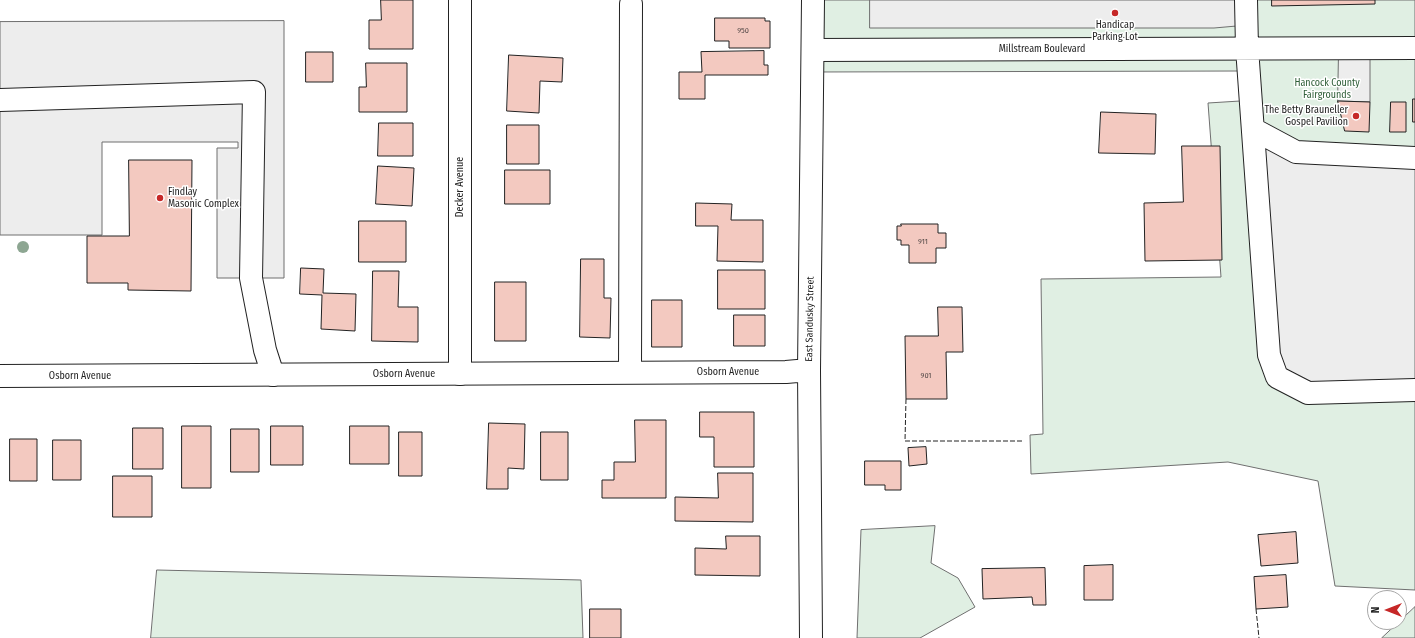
<!DOCTYPE html>
<html>
<head>
<meta charset="utf-8">
<style>
	body { margin:0 }
	#map { position:relative; width:1415px; height:638px; overflow:hidden; background:#fff; font-family:"Fira Sans Condensed",sans-serif }
	canvas { display:block }
	.north { position:absolute; left:1367px; top:590px; width:40px; height:40px; box-sizing:border-box; background:#fff; border:1px solid #a7a7a7; border-radius:50%; rotate:270deg; font-size:11px; font-weight:700; line-height:16px; text-align:center; color:#222 }
	.north::after { content:''; display:block; margin:auto; width:14px; height:18px; background:#c62828; clip-path:polygon(50% 0,100% 100%,50% 72%,0 100%) }
</style>
</head>
<body>
<div id="map">
<canvas width="1415" height="638"></canvas>
<div class="north">N</div>
</div>
<script>
const context = document.querySelector('canvas').getContext('2d');
context.lineJoin = 'round';
function paint(path, color) { context.fillStyle = color; context.fill(path, 'evenodd'); }
function stroke(path, color, width, dash) { context.strokeStyle = color; context.lineWidth = width; context.lineCap = dash ? 'butt' : 'round'; context.setLineDash(dash || []); context.stroke(path); }
function drawText(font, color, halo, rows, align = 'center') {
  context.font = font + ' "Fira Sans Condensed",sans-serif'; context.lineWidth = 3; context.setLineDash([]); context.textBaseline = 'middle'; context.strokeStyle = halo; context.fillStyle = color; for (const [text, x, y, turn = 0] of rows) {
    context.save(); context.translate(x, y); context.rotate((+turn || 0) * Math.PI / 180); context.textAlign = isNaN(turn) ? turn : align; if (halo) context.strokeText(text, 0, 0); context.fillText(text, 0, 0); context.restore();
  }
}
const green = new Path2D(`
	M813,0h602v590l-80,-4 -17,-105 -90,-19 -197,12 -1,-39 13,-1 -2,-155 180,-2 -13,-174 32,-2 -2,-30 -426,1z
	M935,526l-4,37 27,15 17,29 -55,31h-63l4,-108z
	M157,570l424,10 2,58h-432z
	M1415,607v31h-33z`);
paint(green, '#e0efe3');
stroke(green, '#6f6f6f', 1);
const parking = new Path2D(`
	M870,0h378v25l-34,3h-344z
	M284,21v257h-67v-130h21v-6h-136v93h-102v-213z
	M1339,48h31v54l-32,-1z
	M1253,129l43,23 119,6v232l-107,3 -31,-16z`);
paint(parking, '#ededed');
stroke(parking, '#6f6f6f', 1);
const building = new Path2D(`
	M381,0h32v49h-44v-29h12z
	M1272,0h103v4l-103,2z
	M715,18h50v3h5v27h-41v-7h-14z
	M764,51v14h4v10h-63v24h-26v-27h23l-1,-20z
	M306,52h27v30h-27z
	M509,55l54,3 -1,24 -22,-1 -1,32 -32,-2z
	M366,63h41v49h-48v-25h7z
	M1413,99h2v23h-2z
	M1338,101l32,1 -1,30 -24,-1z
	M1391,102h15v30h-16z
	M1101,112l55,2 -1,40 -56,-1z
	M379,123h34v33h-35z
	M507,125h32v39h-32z
	M1182,146h38l2,114 -77,1 -1,-58 39,-1z
	M129,160h63l-1,131 -63,-1v-7h-41v-47h42z
	M378,166l36,2 -2,38 -36,-2z
	M505,170h45v34h-45z
	M696,203l36,1 -1,16h32v42l-46,-1 1,-35h-22z
	M359,221h47v41h-47z
	M901,224h37v9h8v15h-10v15h-27v-18h-8v-5h-4v-14h4z
	M581,259h23v39h7l-1,40 -30,-1z
	M301,268l23,1 -1,24 33,1 -1,37 -34,-2 1,-34 -22,-1z
	M718,270h47v39h-47z
	M373,271h26l-1,36h20v35l-46,-1z
	M495,282h31v59h-31z
	M652,300h30v47h-30z
	M938,307h24l1,45h-17l1,47h-41l-1,-63h33z
	M734,315h31v31h-31z
	M700,412h54v55h-40v-30h-14z
	M635,420h31v78h-64v-18h12v-18h21z
	M489,423l36,1 -1,45 -16,-1v21h-21z
	M182,426h29v62h-29z
	M271,426h32v39h-32z
	M350,426h39v38h-39z
	M133,428h30v41h-30z
	M231,429h28v43h-28z
	M399,432h23v44h-23z
	M541,432h27v48h-27z
	M10,439h27v42h-27z
	M53,440h28v40h-28z
	M926,447l1,17 -18,2 -1,-18z
	M865,461h36v29h-16v-5h-20z
	M718,473h35v49l-78,-1v-24l43,1z
	M113,476h39v41h-39z
	M1296,532l2,31 -37,3 -3,-31z
	M726,536h34v40l-65,-1v-27l31,1z
	M1113,565v35h-29v-34z
	M1045,568l1,37h-13l-1,-8 -49,2 -1,-30z
	M1286,575l2,32 -32,2 -2,-32z
	M590,609h31v29h-31z`);
paint(building, '#f3c9c0');
stroke(building, '#222', 1);
const minor = new Path2D(`
	M460,0v374
	M1246,0l1,48 22,307 8,22 31,16 107,-3
	M813,50l602,-2
	M0,100l254,-8 -3,186 14,72 8,25
	M1253,129l43,23 119,6
	M630,372l1,-368`);
const major = new Path2D(`
	M0,376l786,-4 23,-2
	M811,638l-2,-268 4,-370`);
stroke(minor, '#222', 24);
stroke(major, '#222', 24);
stroke(minor, '#fff', 22);
stroke(major, '#fff', 22);
stroke(new Path2D(`
	M906,399l-1,42h119
	M1256,609l3,29`), '#222', 1, [5, 2]);
context.fillStyle = '#8da692';
for (const [x, y] of [
	[23,247]
]) { context.beginPath(); context.arc(x, y, 6, 0, 2 * Math.PI); context.fill(); }
for (const [x, y, r, color] of [
	[1115,13,4,"#c62828"],
	[1356,116,4,"#c62828"],
	[160,198,4,"#c62828"]
]) { const dot = new Path2D(); dot.arc(x, y, r, 0, 2 * Math.PI); context.fillStyle = color; context.fill(dot); stroke(dot, '#fff', 1.5); }
drawText('8px', '#564c4a', null, [
	["950",743,31],
	["911",923,242],
	["901",926,376]
]);
drawText('10px', '#222', '#fff', [
	["Handicap",1115,25],
	["Parking Lot",1115,37],
	["The Betty Brauneller",1348,110,"right"],
	["Gospel Pavilion",1348,122,"right"],
	["Findlay",168,192,"left"],
	["Masonic Complex",168,204,"left"]
]);
drawText('10px', '#222', '#fff', [
	["Millstream Boulevard",1042,49],
	["Decker Avenue",460,187,-90],
	["East Sandusky Street",810,319,-89],
	["Osborn Avenue",728,372],
	["Osborn Avenue",404,374],
	["Osborn Avenue",80,376]
]);
drawText('10px', '#2f5e38', '#fff', [
	["Hancock County",1327,83],
	["Fairgrounds",1327,95]
]);
</script>
</body>
</html>
